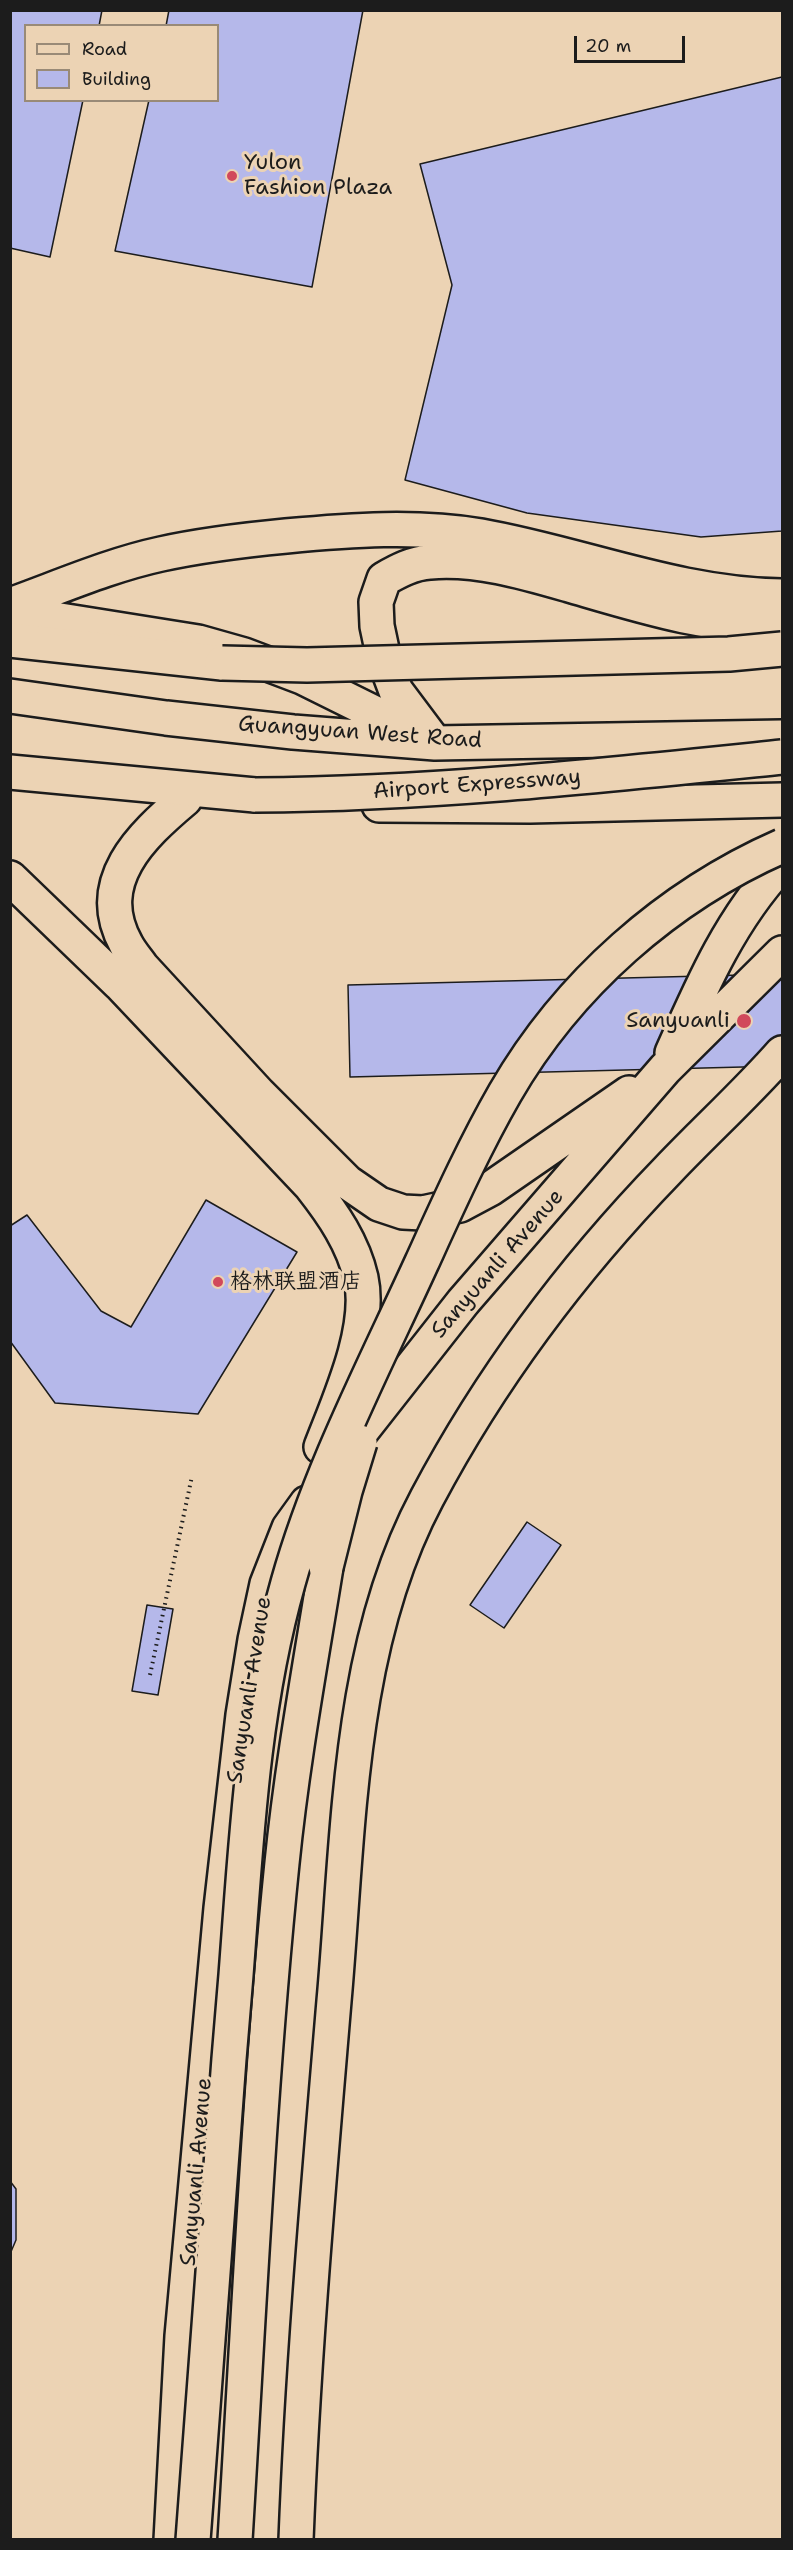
<!DOCTYPE html>
<html>
<head>
<meta charset="utf-8">
<style>
	body { margin:0 }
	#map { position:relative; width:793px; height:2550px; overflow:hidden; background:#ecd3b4; font-family:"Shantell Sans",sans-serif }
	canvas { display:block }
	.frame { position:absolute; inset:0; border:12px solid #1c1c1c; pointer-events:none }
	.legend { position:absolute; left:24px; top:24px; width:195px; height:78px; box-sizing:border-box; background:#ecd3b4; border:2px solid #998a77; margin:0; padding:8px 10px; list-style:none; font-size:18px; color:#1c1c1c }
	.legend li { display:flex; align-items:center; gap:12px; height:30px }
	.legend b { width:30px; border:2px solid #998a77 }
	.scale { position:absolute; left:574px; top:36px; width:111px; height:27px; box-sizing:border-box; border:3px solid #1c1c1c; border-top:0; padding-left:8px; font-size:18px; line-height:21px; white-space:nowrap; color:#1c1c1c; -webkit-text-stroke:4px #ecd3b4; paint-order:stroke }
</style>
</head>
<body>
<div id="map">
<canvas width="793" height="2550"></canvas>
<div class="frame"></div>
<ul class="legend">
<li><b style="height:8px;background:#ecd3b4"></b>Road</li>
<li><b style="height:16px;background:#b5b8ea"></b>Building</li>
</ul>
<div class="scale">20 m</div>
</div>
<script>
const context = document.querySelector('canvas').getContext('2d');
context.lineJoin = 'round';
function paint(path, color) { context.fillStyle = color; context.fill(path, 'evenodd'); }
function stroke(path, color, width, dash) { context.strokeStyle = color; context.lineWidth = width; context.lineCap = dash ? 'butt' : 'round'; context.setLineDash(dash || []); context.stroke(path); }
function drawText(font, color, halo, rows, align = 'center') {
  context.font = font + ' "Shantell Sans","LXGW WenKai TC",sans-serif'; context.lineWidth = 6; context.setLineDash([]); context.textBaseline = 'middle'; context.strokeStyle = halo; context.fillStyle = color; for (const [text, x, y, turn = 0] of rows) {
    context.save(); context.translate(x, y); context.rotate((+turn || 0) * Math.PI / 180); context.textAlign = isNaN(turn) ? turn : align; if (halo) context.strokeText(text, 0, 0); context.fillText(text, 0, 0); context.restore();
  }
}
const building = new Path2D(`
	M10,10h92l-3,16h-73v74h57l-33,157 -40,-9z
	M169,10h194l-51,277 -197,-36 34,-151h69v-74h-52z
	M782,77v454l-81,6 -174,-24 -122,-33 47,-195 -32,-121z
	M782,974v92l-432,11 -2,-92z
	M206,1200l91,52 -99,162 -143,-11 -45,-62v-115l17,-11 74,96 30,16z
	M527,1522l34,23 -57,83 -34,-23z
	M147,1605l26,4 -15,86 -26,-4z
	M10,2181l6,8v51l-6,14z`);
paint(building, '#b5b8ea');
stroke(building, '#1c1c1c', 1.5);
const major = new Path2D(`
	M10,605c50,-18 100,-40 151,-51 41,-9 83,-14 125,-18 64,-6 131,-11 195,0 101,18 198,59 301,60
	M10,612l188,30 46,13 58,22 121,60
	M10,696l156,22 127,14 142,11 347,-6
	M435,743l-39,-52 -12,-32 -7,-33 -1,-24 8,-23c14,-8 29,-16 46,-17 47,-4 94,10 139,23 69,20 140,43 213,41
	M185,799c-44,37 -93,83 -59,145 4,8 11,16 16,23l117,127 88,88 32,22 24,8 20,1 37,-8 30,-16 139,-96
	M379,805l151,1 252,-6
	M10,878l110,106 191,202c22,28 42,57 50,92 11,51 -22,122 -40,169
	M672,1053c30,-68 59,-135 110,-189
	M338,1461l125,-159 202,-233 117,-116
	M171,2540l11,-204 39,-428 22,-193 12,-75 12,-56 22,-56 18,-25
	M296,2540c7,-180 23,-360 38,-539 15,-166 13,-353 93,-503 63,-119 147,-231 241,-328 38,-40 78,-76 114,-117`);
const highway = new Path2D(`
	M10,640l212,23
	M10,772l245,23
	M235,2540c14,-226 24,-452 47,-677 10,-99 28,-197 44,-296`);
stroke(major, '#1c1c1c', 38);
stroke(highway, '#1c1c1c', 38);
stroke(new Path2D(`
	M150,1675l42,-199`), '#1c1c1c', 4, [1.5, 4.5]);
stroke(major, '#ecd3b4', 33);
stroke(highway, '#ecd3b4', 33);
const highwayBridge = new Path2D(`
	M222,663l85,2 422,-11 53,-5
	M255,795c177,-1 352,-20 527,-38
	M326,1567l19,-76 15,-49
	M193,2540c13,-189 27,-377 43,-565 10,-130 16,-265 52,-392 31,-111 86,-216 134,-321 26,-57 52,-115 83,-169 63,-109 163,-197 277,-247`);
stroke(highwayBridge, '#1c1c1c', 38, []);
stroke(highwayBridge, '#ecd3b4', 33);
for (const [x, y, r, color] of [
	[232,176,6,"#d1495b"],
	[744,1021,8,"#d1495b"],
	[218,1282,6,"#d1495b"]
]) { const dot = new Path2D(); dot.arc(x, y, r, 0, 2 * Math.PI); context.fillStyle = color; context.fill(dot); stroke(dot, '#ecd3b4', 2); }
drawText('22px', '#1c1c1c', '#ecd3b4', [
	["Yulon",244,163],
	["Fashion Plaza",244,188],
	["Sanyuanli",730,1021,"right"],
	["格林联盟酒店",230,1282]
], 'left');
drawText('22px', '#1c1c1c', '#ecd3b4', [
	["Guangyuan West Road",360,733,4],
	["Airport Expressway",477,785,-4],
	["Sanyuanli Avenue",498,1264,-49],
	["Sanyuanli Avenue",250,1690,-81],
	["Sanyuanli Avenue",197,2172,-85]
]);
</script>
</body>
</html>
